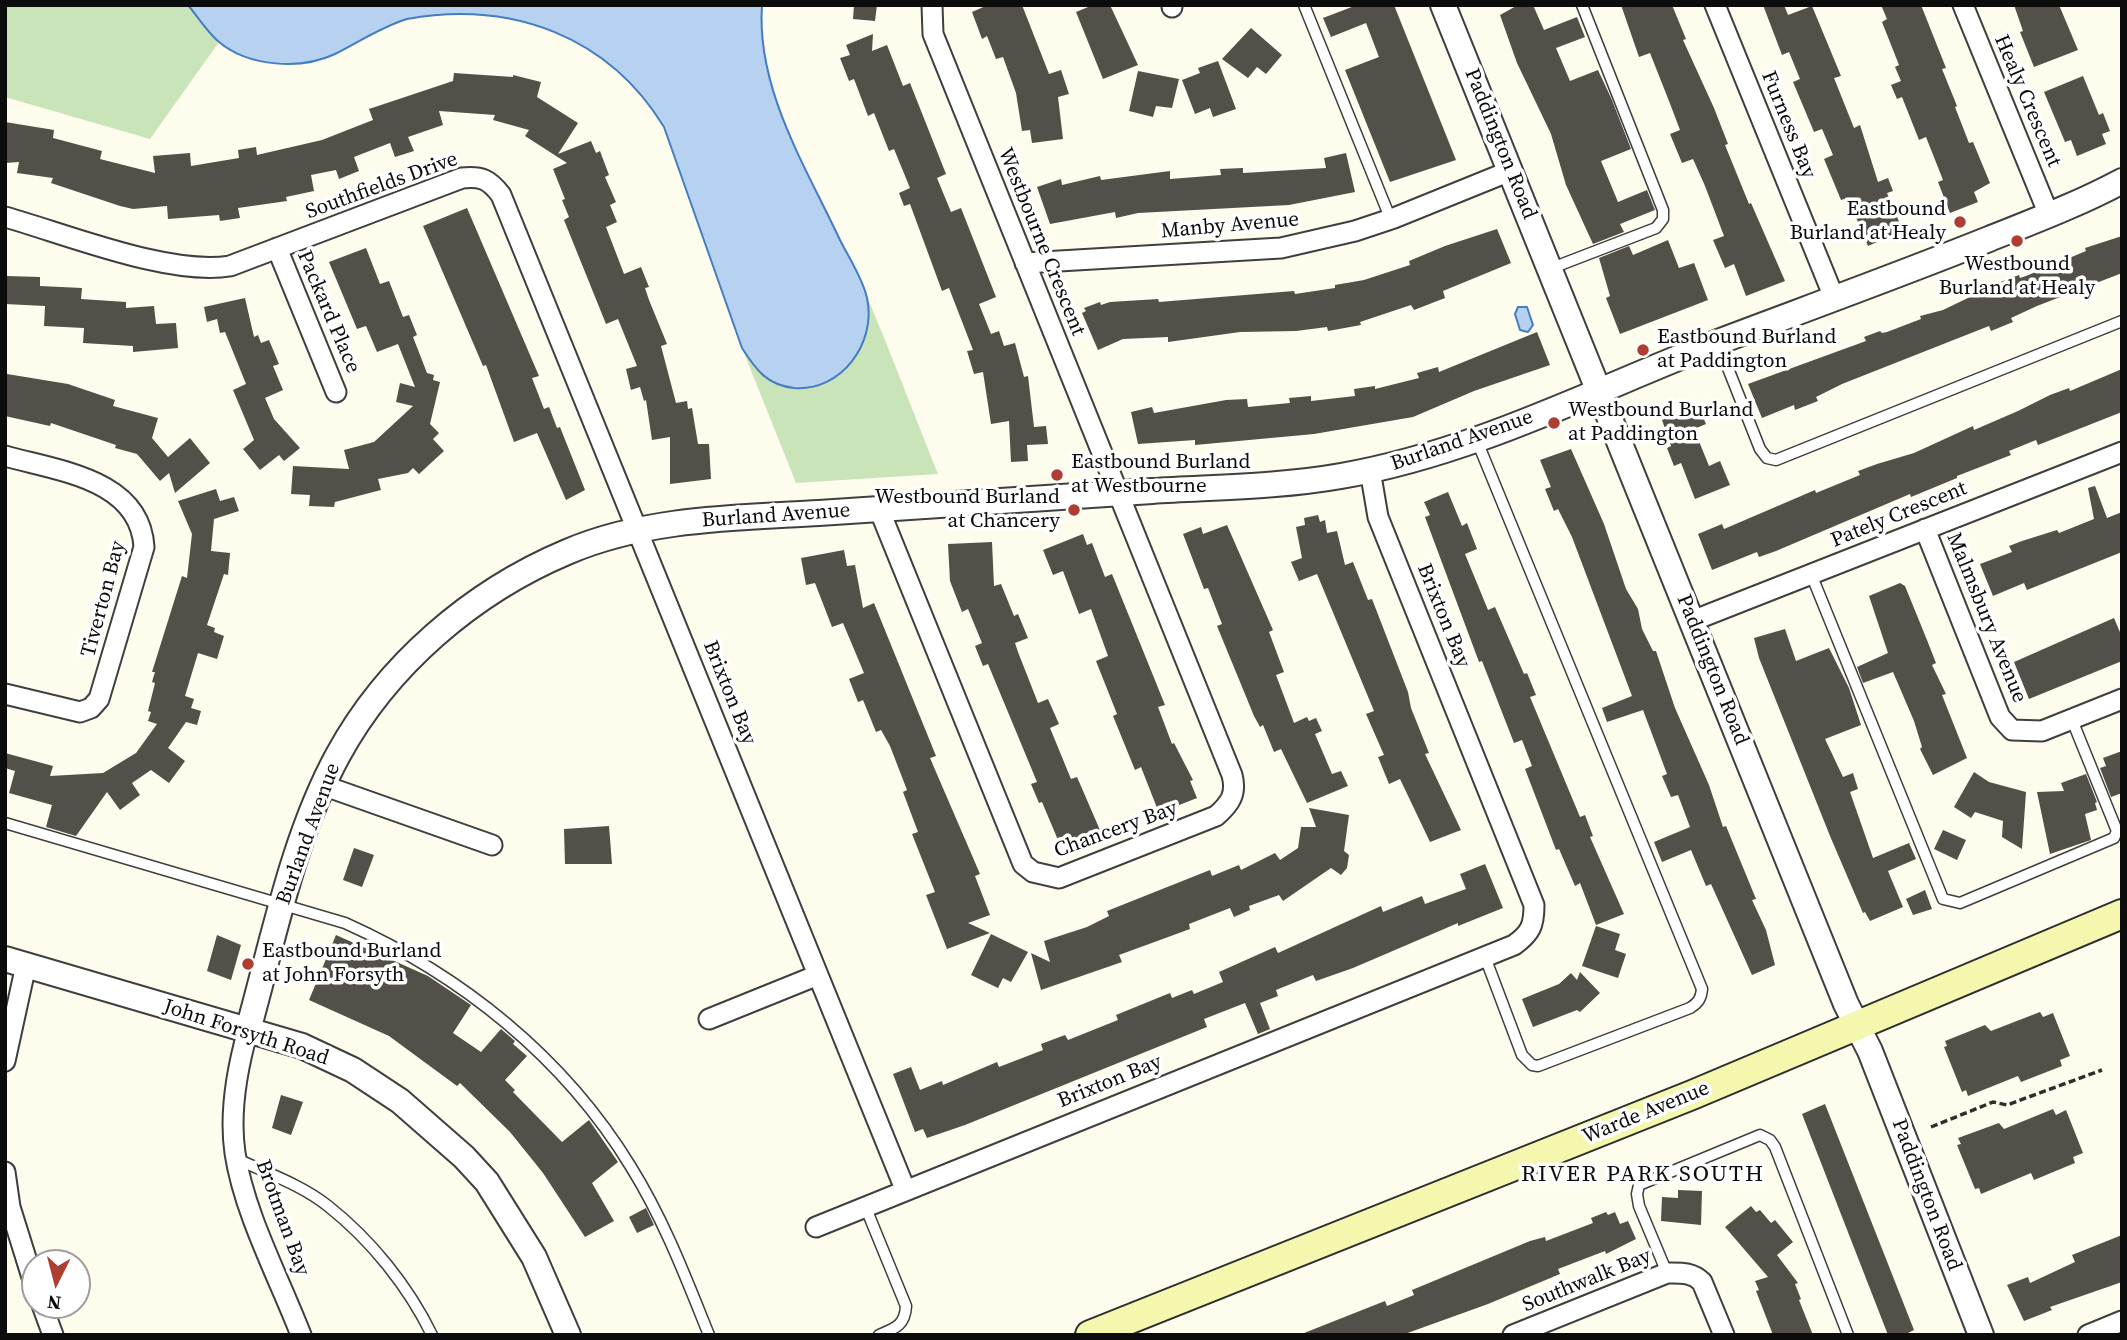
<!DOCTYPE html>
<html>
<head>
<meta charset="utf-8">
<style>
	body { margin:0 }
	#map { position:relative; width:2127px; height:1340px; overflow:hidden; background:#fdfced; font-family:"Source Serif 4",serif }
	canvas { display:block }
	.frame { position:absolute; inset:0; border:7px solid #0c0c0c; pointer-events:none }
	.north { position:absolute; left:21px; top:1249px; width:70px; height:70px; box-sizing:border-box; background:#fff; border:2px solid #9e9e9e; border-radius:50%; rotate:186deg; font-size:19px; font-weight:700; line-height:28px; text-align:center; color:#0c0c0c }
	.north::after { content:''; display:block; margin:auto; width:24px; height:32px; background:#ae3d32; clip-path:polygon(50% 0,100% 100%,50% 72%,0 100%) }
</style>
</head>
<body>
<div id="map">
<canvas width="2127" height="1340"></canvas>
<div class="frame"></div>
<div class="north">N</div>
</div>
<script>
const context = document.querySelector('canvas').getContext('2d');
context.lineJoin = 'round';
function paint(path, color) { context.fillStyle = color; context.fill(path, 'evenodd'); }
function stroke(path, color, width, dash) { context.strokeStyle = color; context.lineWidth = width; context.lineCap = dash ? 'butt' : 'round'; context.setLineDash(dash || []); context.stroke(path); }
function drawText(font, color, halo, rows, align = 'center') {
  context.font = font + ' "Source Serif 4",serif'; context.lineWidth = 7; context.setLineDash([]); context.textBaseline = 'middle'; context.strokeStyle = halo; context.fillStyle = color; for (const [text, x, y, turn = 0] of rows) {
    context.save(); context.translate(x, y); context.rotate((+turn || 0) * Math.PI / 180); context.textAlign = isNaN(turn) ? turn : align; if (halo) context.strokeText(text, 0, 0); context.fillText(text, 0, 0); context.restore();
  }
}
paint(new Path2D(`
	M5,5h757c-6,93 67,207 105,292 25,58 47,118 71,177l-142,9 -54,-135 -78,-221c-55,-90 -151,-127 -257,-108 -78,24 -100,74 -188,23l-69,97 -145,-42z`), '#cae4ba');
const water = new Path2D(`
	M188,5h574c-6,84 44,162 78,235 9,18 23,39 27,58 10,45 -26,94 -73,90 -27,-3 -38,-18 -52,-40l-78,-221c-55,-90 -151,-127 -257,-108 -26,8 -48,23 -72,35 -34,16 -86,13 -116,-12 -12,-10 -21,-25 -31,-37z
	M1518,307h9l6,18 -5,7 -8,-2 -5,-16z`);
paint(water, '#b6d2f0');
stroke(water, '#447dc0', 2);
paint(new Path2D(`
	M854,5h23l-2,16 -22,-2z
	M988,5h34l27,69 12,-4 8,24 -11,3 5,42 -31,4 -2,-13 -8,1 -6,-38 -13,-36 -7,2 -9,-23 -5,3 -10,-27z
	M1093,5h17l28,60 -35,14 -27,-67z
	M1357,5h37l62,155 -66,22 -45,-112 34,-13 -13,-34 -35,14 -8,-19z
	M1518,5h15l11,25 33,-13 8,20 -29,11 14,33 28,-11 14,30 19,49 -30,12 17,41 29,-12 8,20 -35,14 4,8 -31,12 -27,-59 -15,-51 -34,-71 -17,-48z
	M1621,5h51l14,34 -3,1 31,68 14,36 -3,1 24,59 2,-1 34,78 -39,15 -12,-32 -9,4 -12,-28 11,-4 -19,-50 -12,-27 -11,4 -12,-29 10,-4 -11,-29 -19,-48 -11,4z
	M1763,5h21l4,10 24,-9 29,70 -7,2 20,50 6,-3 18,57 10,-4 5,13 -6,2 16,38 -35,15 -18,-43 -4,1 -2,-5 -3,1 -17,-41 9,-4 -11,-26 -8,3 -21,-50 7,-3 -11,-27 -7,3z
	M1881,5h40l25,63 -4,1 15,37 -2,1 14,36 4,-1 17,41 -16,9 4,10 -28,11 -12,-31 5,-2 -17,-43 -7,3 -17,-43 -5,2 -6,-14 10,-4 -6,-14 4,-2 -17,-43 5,-3z
	M2014,5h45l19,45 -44,17 -14,-35 3,-1z
	M1251,28l31,27 -16,19 -9,-7 -9,11 -26,-19z
	M873,34l-1,17 15,-6 16,41 7,-3 36,91 -9,4 14,34 10,-4 35,89 -17,7 12,30 8,-3 5,15 11,-3 9,34 4,-1 6,51 12,-1 2,18 -21,1 1,16 -17,1 -2,-41 -18,3 -8,-52 -9,2 -7,-23 6,-1 -24,-62 -7,3 -32,-87 -6,2 -5,-13 11,-5 -16,-39 -5,2 -15,-38 -6,3 -14,-37 -5,2 -9,-23 10,-3 -4,-10z
	M1218,61l18,48 -23,8 -3,-9 -15,6 -13,-34 18,-7 -2,-5z
	M1138,71l41,8 -7,29 -16,-2 -3,11 -24,-6z
	M454,73l59,4v-2l28,7 -4,15 41,26 -20,31 33,-13 5,12 4,-2 9,24 -4,2 11,25 -6,3 7,17 -11,5 18,47 17,-7 8,20 -4,1 4,12 18,44 -6,2 15,57 11,-2 1,8 4,-1 6,36h11l2,35 -41,5v-47l-18,3 -6,-40 -2,1 -4,-14 -9,3 -5,-21 11,-3 -19,-47 -12,5 -42,-104 5,-3 -7,-17 3,-1 -12,-30 14,-6 -42,-27 4,-6 -36,-10 2,-5 -56,-4 4,14 -35,12 6,14 -19,6 -5,-14 -36,14 5,14 -20,8 -3,-9 -25,5 3,16 -28,6 1,4 -49,7 2,10 -20,3 -1,-6 -51,4 -1,-13 -34,3 -13,-3 -69,-23 2,-5 -36,-5 2,-11 -14,1v-41l49,8 -1,8 49,13 -2,8 55,14 -2,-17 37,-3 1,13 48,-8 -1,-8 18,-3 1,8 65,-15 51,-20 -4,-11 84,-28z
	M2083,76l16,39 4,-2 7,18 -8,3 4,10 -29,12 -6,-16 -6,2 -21,-50z
	M1346,153l9,39 -66,13 -151,8 -22,5 -1,-6 -65,12 -13,-37 24,-8 1,6 38,-9 1,4 69,-9v8l51,-4 -1,-6 23,-1v5l83,-5 -2,-10z
	M467,208l72,168 -7,2 12,31 5,-2 8,21 3,-1 25,63 -19,10 -29,-67 -23,9 -28,-77 -3,1 -60,-140z
	M1497,229l14,34 -68,28 2,7 -31,12 -3,-5 -51,17 1,3 -33,6 -1,-4 -31,4 -56,1 -72,10v-5l-45,2 -25,11 -16,-37 4,-2 -2,-3 16,-6 1,3 9,-3 48,-3 1,3 135,-11 1,3 40,-6v-3l29,-5 46,-15 -1,-4 36,-15z
	M2122,236v37l-85,33 -26,12 2,4 -22,9 -2,-5 -147,58 -26,13 2,4 -23,9 -1,-5 -32,13 -14,-34 118,-43 -2,-4 16,-6 2,2 5,-1 34,-13 -1,-3 23,-6 60,-29 16,-6 1,3 6,-2 60,-25 -1,-3z
	M1668,240l11,28 15,-5 14,37 -88,34 -14,-36 4,-2 -11,-38 30,-12 4,9z
	M366,248l14,36 9,-3 14,36 6,-2 8,20 -4,2 14,36 7,2 -1,5 7,2 -10,42 9,9 -6,6 11,12 -25,23 -6,-6 -5,5 -30,6 3,11 -46,12 -1,5 -25,-1 1,-11 -19,-1 2,-28 56,3 -5,-19 30,-8 39,-36 -17,-4 4,-19 15,4 -17,-43 -21,8 -11,-26 -9,3 -28,-67z
	M7,276l33,1v9l42,2 -1,11 45,3v6l28,-2 2,18 20,-1 2,25 -45,4v-6l-50,-3 1,-15 -40,-2 1,-20 -40,-2z
	M245,298l9,39 4,-2 3,8 8,-3 10,24 -6,2 10,24 -18,8 9,21 26,29 -16,13 -5,-6 -19,15 -17,-21 11,-9 -21,-50 13,-6 -21,-52 -5,1 -3,-14 -10,3 -3,-15z
	M1537,332l13,33 -76,26 -61,26 -99,17 -119,11v-5l-57,4 -7,-32 21,-5 2,6 72,-13 21,-1 1,8 42,-4 -1,-5 22,-2v5l44,-5 -1,-7 21,-3v3l44,-11 -2,-5 21,-6 1,5z
	M2122,369v43l-84,33 -2,-5 -27,11 2,4 -54,21v2l-46,19 -1,-3 -134,57 -17,6 -2,-5 -45,18 -14,-36 24,-10 2,5 91,-39 1,3 44,-18 -2,-4 19,-7 37,-11 59,-27 1,4 44,-19 32,-16 19,-7 1,3z
	M7,374l61,10 47,16 -2,6 45,12 -6,20 16,19 22,-19 20,25 -35,30 -6,-20 -9,8 -23,-27 -22,-6 1,-3 -65,-22 -1,3 -45,-10z
	M1698,406l8,18 -12,5 15,37 11,-5 10,24 -35,14 -14,-36 -7,3 -7,-18 4,-2 -9,-26z
	M1571,449l33,75 22,65 12,20 4,20 11,22h3l19,57 34,77 14,42 3,-1 30,73 -4,1 14,30 9,35 -23,10 -41,-91 -5,2 -15,-36 -29,12 -8,-20 36,-15 -12,-32 -7,2 -9,-21 5,-2 -24,-64 -36,12 -5,-14 30,-12 -60,-159 -14,-28 -4,2 -9,-22 6,-2 -11,-27z
	M2095,486l12,32 15,-6v40l-95,38 -3,-7 -31,13 -13,-32 32,-12 -3,-6 13,-5 35,-11 2,3 35,-14 -6,-31z
	M216,489l4,12 14,-4 5,14 -25,8 -3,32 19,2 -2,22 -4,-1 -17,51 8,3 -1,4 10,4 -7,23 -19,-6 -13,43 9,3 -3,9 10,3 -4,14 -11,-3 -18,26 17,13 -16,22 -18,-13 -19,13 8,12 -20,15 -13,-18 -31,44 -30,-9 6,-22 -43,-12 6,-22 -10,-3v-15l48,13 -3,10 53,-3 33,-20 21,-29 -9,-3 3,-9 -3,-1 7,-28 -3,-1 3,-10h-3l30,-96 5,2 5,-44 -14,-33z
	M1448,492l14,34 5,-3 10,26 -12,5 23,56 7,-3 29,67 3,-1 9,22 -6,2 50,120 5,-2 8,21 -3,1 34,77 -28,11 -16,-42 -5,3 -16,-37 -3,1 -31,-81 7,-3 -10,-26 -8,3 -32,-82 -3,1 -54,-145 5,-2 -6,-13z
	M1318,515l2,7 5,-2 2,13 10,-2 8,34 8,-3 15,38 4,-1 36,93 3,16 18,45 -4,1 36,76 -31,12 -30,-63 -11,5 -11,-27 6,-2 -18,-41 8,-3 -57,-137 -18,7 -8,-19 11,-4 -6,-31 9,-2 -1,-7z
	M1227,525l46,105 -4,2 15,40 -8,3 18,48 13,-6 2,4 7,-3 6,13 -7,3 17,40 9,-3 7,15 -41,17 -26,-54 -7,3 -11,-27 -3,2 -6,-11 -37,-90 5,-2 -14,-36 -4,1 -21,-55 18,-7 2,7z
	M1083,534l4,11 5,-2 13,34 7,-3 53,131 -7,2 14,37 2,-1 19,37 -3,1 7,17 -38,15 -18,-46 -6,3 -22,-54 4,-2 -21,-53 12,-5 -17,-47 -12,5 -16,-43 -10,4 -10,-25z
	M992,542l2,44 7,-2 13,32 4,-2 10,24 -13,5 3,9 20,51 10,-4 11,25 -9,4 21,51 6,-2 26,60 -32,13 -5,-13 -8,3 -16,-38 -3,1 -8,-19 6,-2 -49,-118 -5,2 -8,-20 7,-3 -14,-34 -6,3 -12,-31 -2,-37z
	M844,550l3,16 8,-1 8,43 11,-5 62,153 -6,2 50,116 -5,2 15,39 -22,8 22,10 -43,16 -21,-54 9,-3 -23,-58 6,-2 -15,-40 4,-2 -17,-44 -9,-16 -5,2 -13,-32 -5,2 -9,-23 15,-6 -21,-50 -11,4 -17,-44 -9,2 -5,-27z
	M1900,583l5,3 22,54 9,23 -4,2 14,29 -4,1 25,63 -34,17 -13,-26 2,-2 -8,-26 -21,-49 -30,11 -6,-16 31,-14 -19,-57z
	M2114,618l8,19v24l-93,38 -15,-37z
	M1785,629l11,32 33,-13 20,40 12,37 -36,14 18,38 10,-4 5,16 -8,3 23,66 36,-15 7,16 -28,12 15,36 -33,14 -5,-9 -2,1 -33,-77 -71,-178 -5,-20z
	M2122,751v42l-11,4 -11,-29 6,-2 -3,-8z
	M1974,772l15,10 37,10 -4,57 -20,-12 1,-16 -28,-9 -4,6 -17,-11z
	M2086,774l11,28 -2,1 2,7 -12,4 6,26 -41,14 -13,-62 27,-1 -3,-8z
	M1309,808l40,7 -5,36 5,4 -2,13 -6,7 -10,-7 -48,33 -4,-6 -30,11 1,4 -16,7 -4,-9 -41,16 1,5 -71,26 3,7 -81,28 -10,-37 19,9 -6,-21 43,-14 22,-11 -2,-5 103,-41 2,6 27,-11 2,5 34,-17 5,7 18,-12 3,-21h15z
	M609,826l3,38h-47l-1,-35z
	M1943,830l23,10 -9,20 -23,-11z
	M354,848l20,7 -12,32 -19,-7z
	M1485,864l18,44 -45,18v-3l-105,45 -37,13 -3,-6 -37,15 2,6 -18,7 10,26 -12,5 -13,-31 -41,16 3,8 -242,98 -38,13 -4,-9 -8,3 -22,-58 18,-7 9,23 22,-9 1,4 54,-23 2,5 44,-17 -2,-6 24,-9 3,5 50,-20 -2,-5 54,-22 2,5 20,-8 2,4 29,-12 -4,-10 56,-25 3,6 103,-47 2,6 39,-16 3,8 41,-15 -6,-15z
	M1925,890l7,19 -19,6 -7,-16z
	M1596,926l24,8 -5,16 11,4 -8,24 -36,-12z
	M991,934l37,18 -17,30 -8,-4 -5,10 -27,-13z
	M217,935l24,10 -10,35 -24,-9z
	M336,935l92,41 43,29 -18,28 28,19 20,-23 14,12 -2,3 14,12 -22,24 10,10 -2,2 49,50 27,-22 29,42 -26,21 22,38 -29,16 -42,-64 -33,-41 -50,-49 -3,3 -68,-50 -80,-36z
	M1580,972l20,21 -20,19 -3,-2 -44,17 -11,-28 37,-15 12,-11 6,7z
	M2040,1012l3,5 10,-4 17,43 -10,4 2,6 -41,16 -3,-6 -50,20 -2,-6 -4,2 -18,-45 3,-1 -2,-5 40,-16 6,6z
	M281,1095l22,7 -12,33 -19,-7z
	M1825,1104l89,226 -10,5h-16l-86,-221z
	M2053,1109l3,6 10,-5 17,43 -10,4 2,6 -41,17 -3,-7 -50,21 -2,-6 -4,1 -18,-44 4,-1 -3,-6 41,-15 5,6z
	M1678,1190l24,1 -1,34 -40,-4 1,-24 16,1z
	M1751,1206l5,6 4,-2 11,13 4,-3 18,22 -16,13 21,28 -3,1 6,15 -2,1 14,35h-40l-17,-44 3,-1 -4,-9 13,-4 -43,-50z
	M646,1208l8,17 -17,8 -8,-16z
	M1606,1212l2,3 7,-3 5,12 8,-3 8,18 -30,15 -1,-3 -47,18 2,5 -72,30 -86,31h-103l86,-34 2,5 27,-11 -2,-5 118,-49 15,-4 1,4 47,-18 -2,-5z
	M2122,1235v47l-72,25 2,3 -28,11 -17,-36 21,-8 2,6 45,-21 -3,-7z`), '#534f49');
const service = new Path2D(`
	M1304,5l87,215
	M1552,268l104,-40 7,-9v-9l-81,-205
	M1718,343l42,106 7,9 9,2 346,-139
	M1477,441l225,548c-1,10 -4,14 -12,19l-152,58 -6,-1 -10,-10 -37,-98
	M1811,574l132,325 17,4 154,-65 3,-7 -45,-111
	M5,823l340,100c116,52 219,134 286,244 33,53 55,111 78,168
	M237,1159c30,14 65,26 91,47 43,34 80,80 104,129
	M865,1206l41,100c-1,19 -10,22 -27,29
	M1667,1273l-28,-67 -2,-12 2,-9 121,-50 10,5 5,7 73,188`);
const minor = new Path2D(`
	M1172,5v2
	M1715,5l120,295
	M1963,5l86,210
	M5,217c61,17 164,59 225,49l232,-88c19,-2 27,1 39,17l404,994
	M277,248l59,144
	M1025,263l256,-15 74,-17 39,-13 116,-47
	M5,456c53,15 135,23 139,91l-45,152 -8,9 -11,4 -75,-18
	M879,509l144,355 10,8 26,6 157,-62c14,-12 21,-22 16,-41l-299,-741 -1,-29
	M1925,529l75,188 12,13 30,1 80,-32
	M1692,621l430,-169
	M325,786l167,59
	M709,1019l109,-44
	M248,1030c-11,39 -19,82 -13,123 9,60 44,125 66,182
	M5,1061l21,-96
	M5,1172l5,35 25,80
	M816,1227l698,-282c17,-12 20,-20 20,-40l-156,-388 -8,-47
	M42,1305l11,30
	M1513,1335l154,-62c14,0 25,-1 35,9l22,53
	M2088,1335l34,-14`);
const tertiary = new Path2D(`
	M1443,5l403,999 24,47 111,284
	M5,959l297,87 51,24 47,31 64,56 23,25 47,75 34,78
	M248,1030c25,-89 45,-193 90,-275 49,-90 134,-163 229,-203 79,-34 168,-34 252,-39 111,-8 222,-15 333,-22 63,-4 127,-4 189,-15 133,-23 253,-86 377,-134 90,-34 181,-67 271,-103 45,-18 90,-35 133,-58`);
const secondary = new Path2D(`
	M1090,1335l602,-240 430,-181`);
stroke(service, '#3f3f3f', 13);
stroke(minor, '#3f3f3f', 23);
stroke(tertiary, '#3f3f3f', 28);
stroke(secondary, '#2e2e2e', 32);
stroke(new Path2D(`
	M1931,1127l62,-25 14,3 95,-35`), '#2e2e2e', 3.5, [7, 3.5]);
stroke(service, '#fff', 10);
stroke(minor, '#fff', 19);
stroke(tertiary, '#fff', 24);
stroke(secondary, '#f5f7ae', 28);
for (const [x, y, r, color] of [
	[1960,222,7,"#ae3d32"],
	[2017,241,7,"#ae3d32"],
	[1643,350,7,"#ae3d32"],
	[1554,423,7,"#ae3d32"],
	[1057,475,7,"#ae3d32"],
	[1074,510,7,"#ae3d32"],
	[248,964,7,"#ae3d32"]
]) { const dot = new Path2D(); dot.arc(x, y, r, 0, 2 * Math.PI); context.fillStyle = color; context.fill(dot); stroke(dot, '#fff', 2.5); }
drawText('21px', '#0c0c0c', '#fff', [
	["Healy Crescent",2027,101,67],
	["Furness Bay",1788,125,68],
	["Paddington Road",1500,144,68],
	["Southfields Drive",382,186,-20],
	["Manby Avenue",1230,226,-5],
	["Westbourne Crescent",1041,242,68],
	["Packard Place",328,312,67],
	["Burland Avenue",1462,441,-19],
	["Pately Crescent",1899,515,-22],
	["Burland Avenue",776,516,-4],
	["Tiverton Bay",104,599,-75],
	["Brixton Bay",1443,616,68],
	["Malmsbury Avenue",1986,618,68],
	["Paddington Road",1712,670,68],
	["Brixton Bay",729,693,68],
	["Chancery Bay",1116,830,-20],
	["Burland Avenue",309,834,-70],
	["John Forsyth Road",246,1033,18],
	["Brixton Bay",1110,1082,-22],
	["Warde Avenue",1646,1113,-22],
	["Paddington Road",1926,1195,69],
	["Brotman Bay",282,1218,70],
	["Southwalk Bay",1587,1281,-22]
]);
drawText('21px', '#0c0c0c', '#fff', [
	["Eastbound",1946,210,"right"],
	["Burland at Healy",1946,234,"right"],
	["Westbound",2017,265,"center"],
	["Burland at Healy",2017,289,"center"],
	["Eastbound Burland",1657,338],
	["at Paddington",1657,362],
	["Westbound Burland",1568,411],
	["at Paddington",1568,435],
	["Eastbound Burland",1071,463],
	["at Westbourne",1071,487],
	["Westbound Burland",1060,498,"right"],
	["at Chancery",1060,522,"right"],
	["Eastbound Burland",262,952],
	["at John Forsyth",262,976]
], 'left');
context.letterSpacing = '2px';
drawText('23px', '#0c0c0c', '#fff', [
	["RIVER PARK SOUTH",1643,1175]
]);
context.letterSpacing = '0px';
</script>
</body>
</html>
